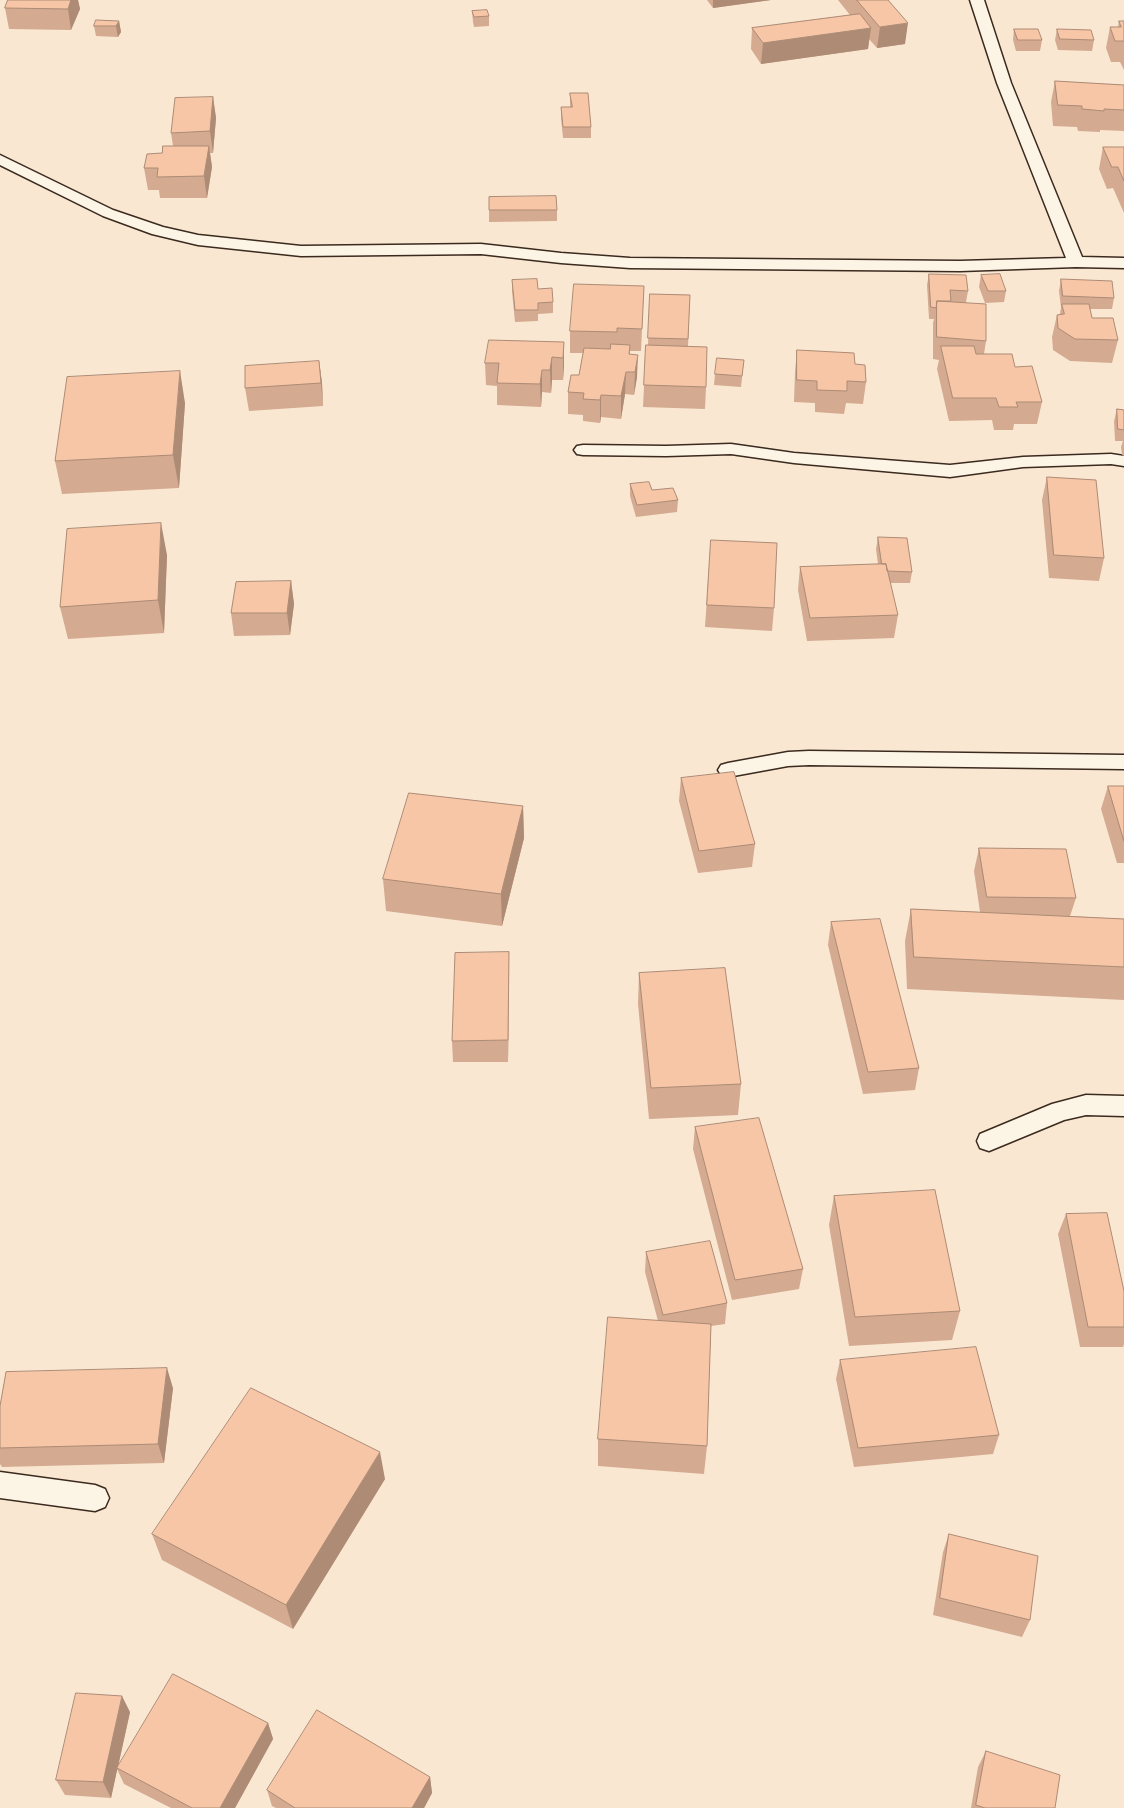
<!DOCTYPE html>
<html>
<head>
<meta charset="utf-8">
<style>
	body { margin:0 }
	canvas { display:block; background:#fae7d2 }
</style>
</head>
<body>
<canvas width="1124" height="1808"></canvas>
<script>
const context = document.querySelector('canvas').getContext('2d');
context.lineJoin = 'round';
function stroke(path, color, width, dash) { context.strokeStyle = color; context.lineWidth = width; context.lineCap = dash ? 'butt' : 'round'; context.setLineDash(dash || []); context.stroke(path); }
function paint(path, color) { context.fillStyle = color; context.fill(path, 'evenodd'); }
const minor = new Path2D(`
	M970,0h14l27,83 71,174 42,1v10l-48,-1 -116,4 -330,-3 -69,-5 -80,-9 -180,2 -103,-11 -46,-11 -49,-18 -103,-51v-10l113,55 50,17 35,8 103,11 180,-2 80,9 69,5 330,3 106,-3 -69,-175z
	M731,444l63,9 156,12 73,-8 88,-3 13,2v10l-13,-2 -88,3 -73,10 -156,-14 -63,-9 -65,2 -83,-1 -6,-1 -3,-4 3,-4 6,-1 83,1z
	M809,751l315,4v14l-315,-4 -21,1 -60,11 -7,-2 -3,-5 3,-5 7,-2 60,-11z
	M1086,1095l38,1v20l-38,-1 -22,5 -75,31 -9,-3 -3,-7 3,-7 72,-30z
	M0,1472l95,13 10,4 4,9 -4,9 -10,4 -95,-13z`);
stroke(minor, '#3b2a1e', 3);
paint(minor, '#fcf5e5');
paint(new Path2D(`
	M8,0h70l2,9 -9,21 -62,-1 -4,-21z
	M707,0h64l-58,8z
	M838,0h50l17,44 -28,4 -8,-9 -1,10 -107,15 -10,-15 1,-21 98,-13z
	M472,11l17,5v10l-15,1 -1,-5z
	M119,21l2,11 -3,5 -22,-1 -2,-10z
	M1119,21h5v49l-4,-8h-9l-5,-14 4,-21h8z
	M1014,29l28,11 -2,11h-24l-3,-11z
	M1057,29l37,11 -2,11 -34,-1 -3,-10z
	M1055,81l69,4v46l-24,-1v2l-22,-1 -1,-4 -24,-1 -2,-24z
	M570,93l21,34v11h-28l-2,-20v-11h9z
	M213,97l3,21 -3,35h-3l2,14 -5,31h-47l-1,-8h-11l-4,-22 18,-15 11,-7 -2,-13z
	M1103,147h21v66l-11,-25 -6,1 -8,-20z
	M489,210h68v11l-68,1z
	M929,274l39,17 -2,11 20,39 -2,13 31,13 27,35 -5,22h-23l-1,6h-19l-2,-10 -43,1 -12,-52 2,-9 -6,-1v-36l1,-4h-5l-2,-34z
	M981,275l25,16 -2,11 -19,1 -6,-16z
	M1061,279l53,19 -2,11h-22l2,9 26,22 -6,23 -42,-2 -17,-11 -1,-13 5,-22 3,-1 1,-7 -2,-16z
	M512,280l26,9 15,13v11l-15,1v7l-23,1 -3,-31z
	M644,286l-3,65h-11v3l7,23 -3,18 -9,-1 -4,25 -20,-2 -1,6 -17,-2v-6l-15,-1v-22l11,-17 4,-22h-13v-22z
	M650,294l40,1 -2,52 18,40 -1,22 -62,-2 3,-62h2z
	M564,342v23l-1,15h-11l-1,13 -9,-1 -1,15 -44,-2v-19l-11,-1 -1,-22z
	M797,350l58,14 11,18 -3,22 -17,-1 -2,11 -29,-2v-9l-21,-1 1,-30z
	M744,360l-3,27 -27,-2 1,-11z
	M319,361l3,22 1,23 -74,5 -4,-23z
	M185,403l-6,85 -117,6 -7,-33z
	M1117,409l7,1v46l-2,-1 -1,-8 2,-6h-8l-1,-20z
	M1047,477l57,81 -5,23 -50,-3 -7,-78z
	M630,484l22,6 26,10 -1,12 -41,5 -6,-21z
	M878,537l34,35 -2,11h-20l8,32 -4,23 -87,3 -9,-51 2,-23 78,-3 -2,-15z
	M711,540l63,68 -2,23 -67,-4z
	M167,555l-3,78 -96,6 -8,-32z
	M291,581l3,23 -4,31 -56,1 -3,-23z
	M681,778l74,66 -3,23 -54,6 -19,-72z
	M1108,786h16v77h-7l-16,-54z
	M523,806l1,32 -22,88 -116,-15 -3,-32z
	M979,848l97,50 -6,18 54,3v81l-217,-11 -2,-48 6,-32 69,3 -6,-41z
	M831,922l88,146 -4,22 -52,4 -35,-149z
	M509,952v22l-1,88h-55l-1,-21z
	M639,973l102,111 -3,31 -89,4 -11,-115z
	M695,1127l108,142 -4,20 -67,11 -39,-151z
	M834,1196l126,115 -8,29 -103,6 -20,-121z
	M1066,1214l58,77v53l-1,3h-43l-22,-113z
	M646,1252l81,51 -2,21 -14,2 -4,120 -3,28 -106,-8v-27l60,-118 -13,-49z
	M840,1360l159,75 -6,19 -139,13 -18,-88z
	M173,1388l-9,75 -162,4 -2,-3v-58z
	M385,1479l-92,150 -131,-69 -10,-26z
	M949,1534l81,86 -8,17 -89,-22 10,-63z
	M130,1712l-12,55 150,-44 5,16 -38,69h-64l-47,-24 -7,-15 -6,29 -46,-3 -9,-15z
	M986,1751l69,57h-84l7,-41z
	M430,1777l2,16 -8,15h-148l-4,-2 -5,-16z`), '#d4aa90');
paint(new Path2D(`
	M71,0h7l2,9 -9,21 -3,-21z
	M713,0h58l-58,8z
	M119,21l2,11 -3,5 -2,-11z
	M908,23l-3,21 -28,4 3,-21z
	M871,28l-3,21 -107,15 2,-21z
	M213,97l3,21 -3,35 -3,-22z
	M209,146l3,21 -5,31 -3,-22z
	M564,342v23l-1,15v-22z
	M638,355l-1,22 -3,18 1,-23z
	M552,357v23l-1,13 -1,-23z
	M319,361l3,22 1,23 -2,-23z
	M542,370v22l-1,15 -1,-23z
	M180,371l5,32 -6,85 -6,-33z
	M626,372l-1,22 -4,25v-23z
	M601,395v22l-1,6v-23z
	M161,523l6,32 -3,78 -6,-33z
	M291,581l3,23 -4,31 -3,-22z
	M523,806l1,32 -22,88 -1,-32z
	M509,952v22l-1,88v-22z
	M167,1368l6,20 -9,75 -6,-19z
	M380,1452l5,27 -92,150 -7,-24z
	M122,1696l8,16 -19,86 -8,-16z
	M268,1723l5,16 -38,69h-15z
	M430,1777l2,16 -8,15h-12z`), '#ad8b75');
const building = new Path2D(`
	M8,0h63l-3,9 -63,-1z
	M857,0h31l20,23 -28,4z
	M487,10l2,6 -15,1 -2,-6z
	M860,14l11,14 -108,15 -11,-15z
	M96,20l23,1 -3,5h-22z
	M1119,21h5v20h-9l-5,-14h11z
	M1014,29h24l4,11h-24z
	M1057,29l34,1 3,10 -34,-1z
	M1055,81l69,4v25l-20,-1v2l-22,-2v-3l-24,-1z
	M570,93h18l3,34h-28l-2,-20h11z
	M213,97l-3,34 -39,2 4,-35z
	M163,146h46l-5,30 -47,1 1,-9h-14l3,-14 15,-1z
	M1103,147h21v34l-6,-14h-6z
	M556,196l1,14h-68v-13z
	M929,274l37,1 2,16 -18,-1 1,11h-14l-1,7 -5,-1z
	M1000,274l6,17h-18l-7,-16z
	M537,279l1,10 14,-1 1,14 -15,1v7h-23l-3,-30z
	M1061,279l51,2 2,17 -51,-2z
	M574,284l70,2 -2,43 -25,-1v4l-47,-1z
	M650,294l40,1 -2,44 -40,-1z
	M937,301l49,3v37l-49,-4z
	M1062,304h27l3,14h21l5,22 -43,-1 -17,-11 -1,-13 7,-1z
	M489,340l75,2 -1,16 -11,-1 -2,13h-8l-2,14 -43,-1 2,-20h-14z
	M611,344l19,1 -1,9 9,1 -3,17h-9l-5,24 -20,-1 -1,5 -17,-1 1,-6 -16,-1 3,-17h8l5,-27 26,1z
	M646,345l61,2 -1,40 -62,-2z
	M941,346h33l2,8h36l3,13 17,-1 10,36h-26l2,5h-19l-3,-9h-43z
	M797,350l57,3 1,11 10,1 1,17 -19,-1v10l-30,-1v-9l-20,-1z
	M717,358l27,2 -2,16 -27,-2z
	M319,361l2,22 -76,5v-22z
	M180,371l-7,84 -118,6 12,-84z
	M1117,409l7,1v20l-6,-1z
	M1047,477l49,3 8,78 -50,-3z
	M649,482l3,8 21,-2 5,12 -41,5 -7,-21z
	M161,523l-3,77 -98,7 7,-78z
	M878,537l29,1 5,34 -25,-1 -1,-7h-4z
	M711,540l66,3 -3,65 -67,-3z
	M886,564l12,51 -88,3 -10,-51z
	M291,581l-4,32h-56l5,-31z
	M734,772l21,72 -56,7 -18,-73z
	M1108,786h16v55z
	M409,793l114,13 -22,88 -118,-15z
	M979,848l87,1 10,49 -89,-1z
	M911,909l213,10v48l-210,-10z
	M880,919l39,149 -51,4 -37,-150z
	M509,952l-1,88 -56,1 3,-88z
	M725,968l16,116 -90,4 -12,-115z
	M759,1118l44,151 -68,11 -40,-153z
	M935,1190l25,121 -105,6 -21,-121z
	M1107,1213l17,78v36h-36l-22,-113z
	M710,1241l17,62 -64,12 -17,-63z
	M608,1317l103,7 -4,122 -109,-7z
	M976,1347l23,88 -141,13 -18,-88z
	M167,1368l-9,76 -158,4v-42l6,-34z
	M251,1388l129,64 -94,153 -134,-71z
	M949,1534l89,22 -8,64 -90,-22z
	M173,1674l95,49 -48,85h-28l-75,-40z
	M76,1693l46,3 -19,86 -47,-2z
	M317,1710l113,67 -18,31h-117l-28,-18z
	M986,1751l74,24 -5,33h-70l-9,-3z`);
paint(building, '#f7c6a7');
stroke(building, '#ad8b75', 1);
</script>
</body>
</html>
